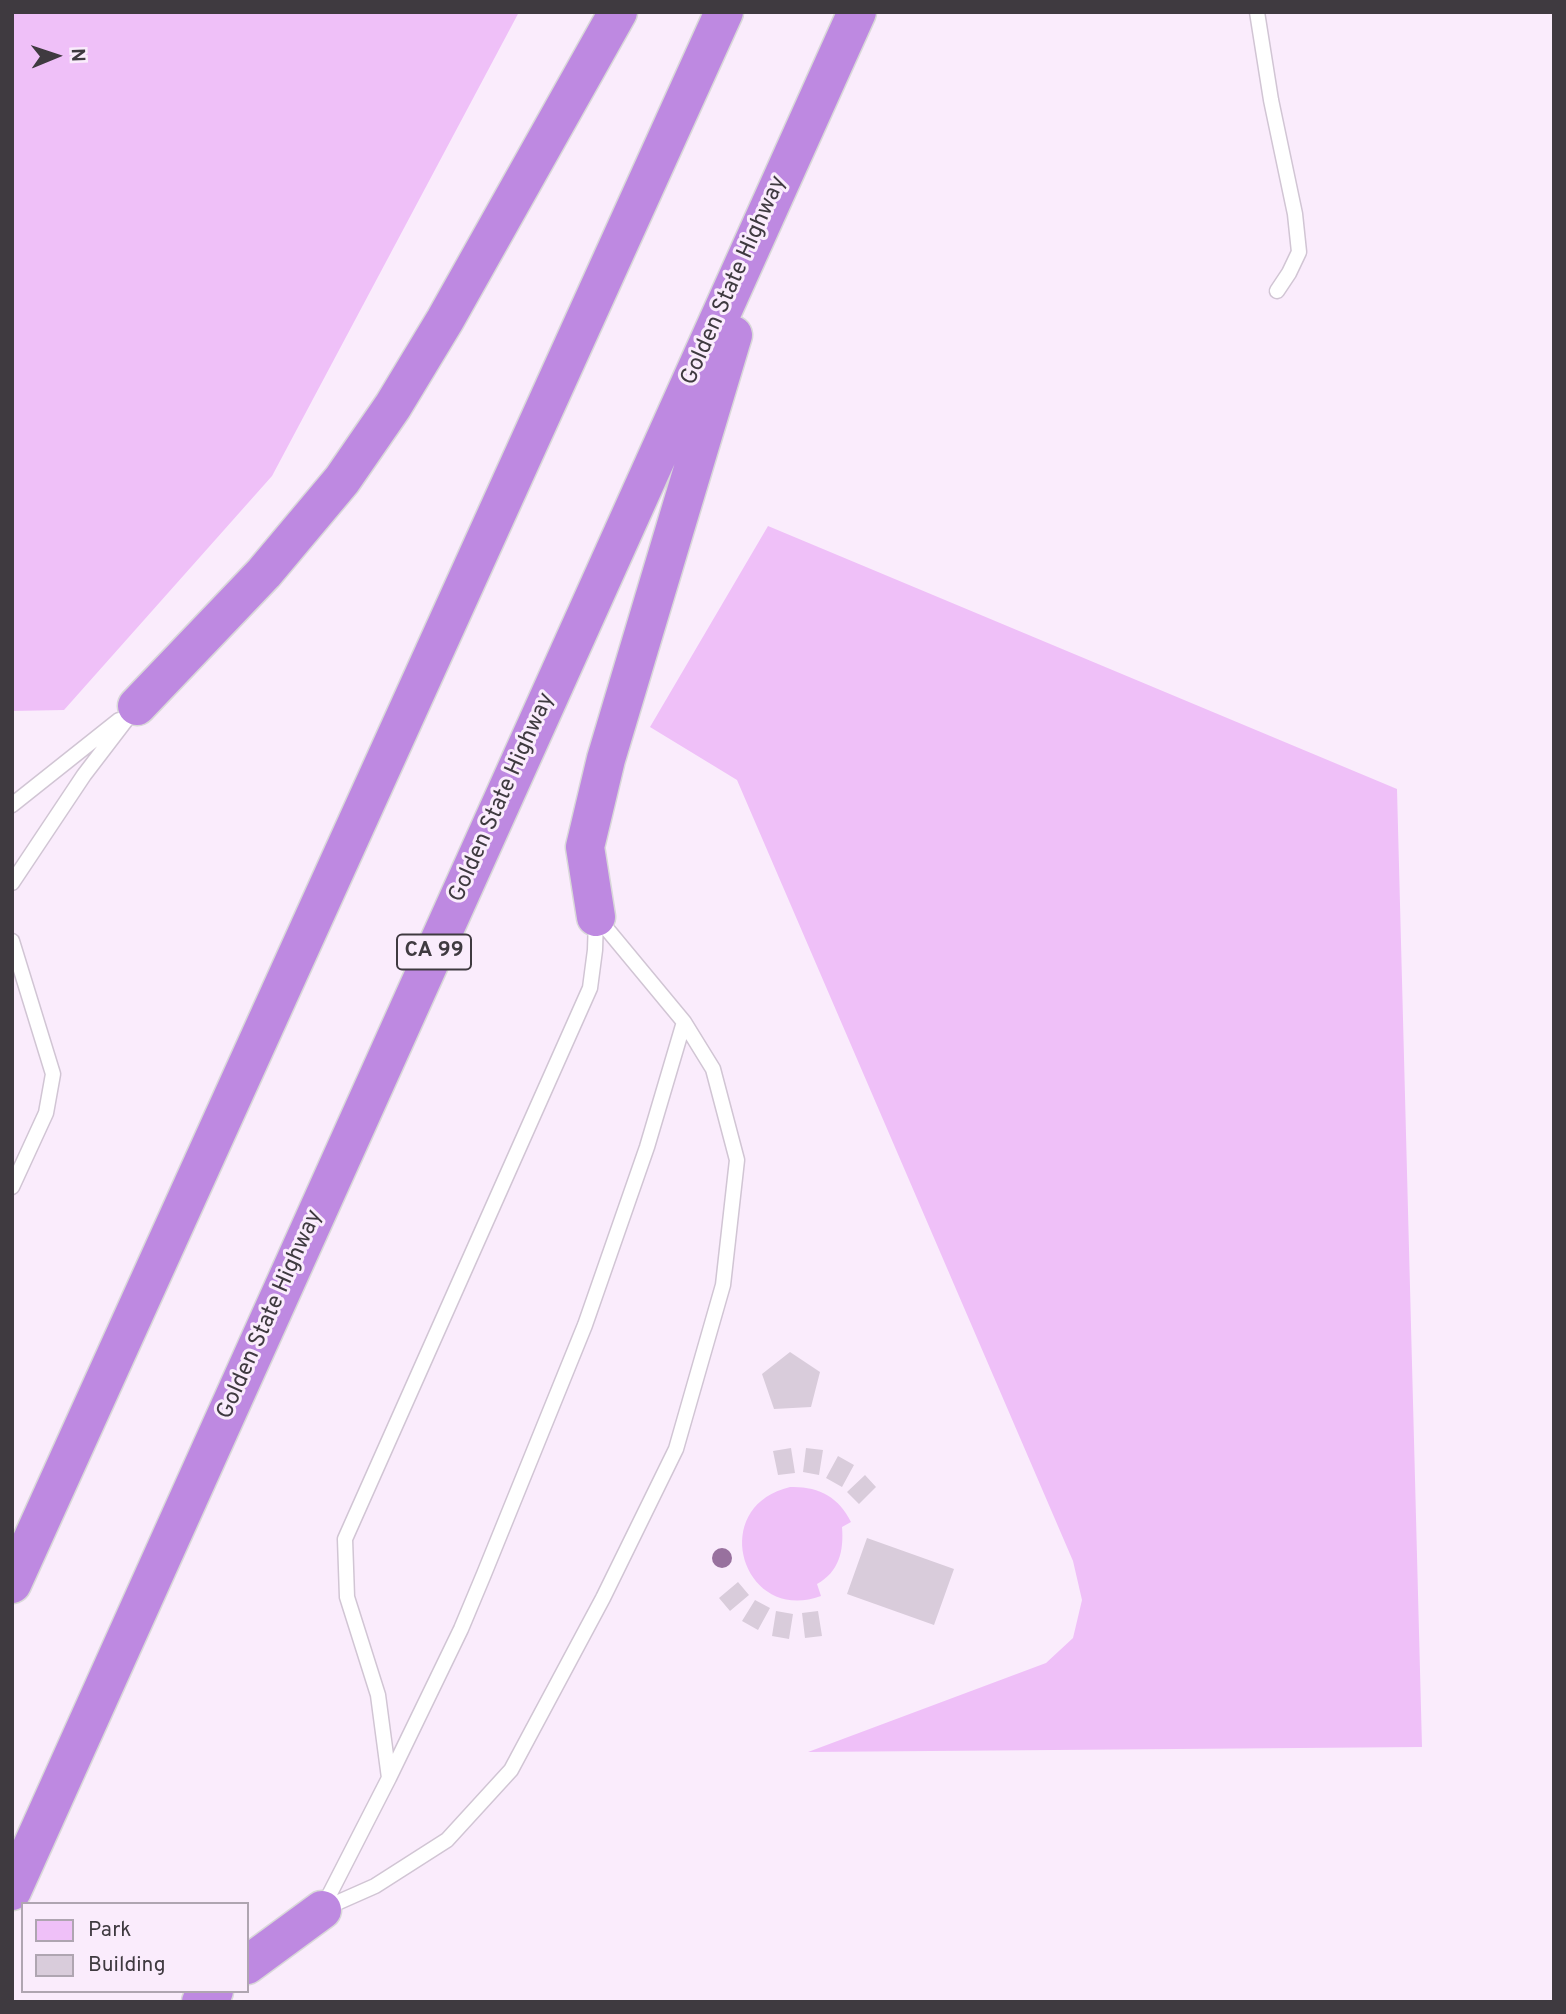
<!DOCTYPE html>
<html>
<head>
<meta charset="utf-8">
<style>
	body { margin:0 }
	#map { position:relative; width:1566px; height:2014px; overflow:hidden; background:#faecfc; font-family:Overpass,sans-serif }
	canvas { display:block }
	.frame { position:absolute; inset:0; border:14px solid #3f3a40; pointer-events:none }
	.legend { position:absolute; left:21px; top:1902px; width:228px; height:91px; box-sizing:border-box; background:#faecfc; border:2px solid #afa5b1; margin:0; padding:9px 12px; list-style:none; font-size:21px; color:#3f3a40 }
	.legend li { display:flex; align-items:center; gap:14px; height:35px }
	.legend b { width:35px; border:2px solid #afa5b1 }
	.north { position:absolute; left:21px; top:21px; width:70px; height:70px; -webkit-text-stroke:5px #faecfc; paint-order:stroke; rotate:88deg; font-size:19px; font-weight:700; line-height:28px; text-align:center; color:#3f3a40 }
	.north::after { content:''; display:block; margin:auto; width:24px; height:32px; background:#3f3a40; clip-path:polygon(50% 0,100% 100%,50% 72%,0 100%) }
</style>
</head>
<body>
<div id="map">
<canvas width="1566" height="2014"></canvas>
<div class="frame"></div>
<ul class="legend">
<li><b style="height:19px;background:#efc0f8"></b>Park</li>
<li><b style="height:19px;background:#d9ccdb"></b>Building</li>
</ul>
<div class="north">N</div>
</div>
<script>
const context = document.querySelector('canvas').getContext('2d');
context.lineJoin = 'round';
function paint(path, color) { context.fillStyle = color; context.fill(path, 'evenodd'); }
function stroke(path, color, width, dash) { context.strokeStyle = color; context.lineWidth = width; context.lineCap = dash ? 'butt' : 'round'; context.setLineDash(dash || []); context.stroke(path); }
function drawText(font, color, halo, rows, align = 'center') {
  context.font = font + ' Overpass,sans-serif'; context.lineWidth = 6; context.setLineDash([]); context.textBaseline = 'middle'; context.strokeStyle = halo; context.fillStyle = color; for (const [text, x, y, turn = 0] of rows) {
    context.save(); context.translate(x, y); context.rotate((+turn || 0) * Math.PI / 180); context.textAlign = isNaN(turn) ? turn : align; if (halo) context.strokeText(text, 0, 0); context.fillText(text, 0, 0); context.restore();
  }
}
paint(new Path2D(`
	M12,12h507l-247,464 -208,234 -52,1z
	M768,526l629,263 25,958 -614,5 238,-89 27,-25 9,-38 -9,-39 -336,-781 -87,-53z
	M790,1487c28,-1 49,10 61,35l-9,5c2,24 -3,45 -25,57l4,12c-78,29 -115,-89 -31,-109z`), '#efc0f8');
paint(new Path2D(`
	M790,1352l30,20 -9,35 -37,2 -12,-35z
	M791,1448l4,25 -17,2 -5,-24z
	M806,1448l17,2 -4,25 -16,-3z
	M838,1456l16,9 -12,22 -16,-9z
	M865,1475l11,12 -17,17 -12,-12z
	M867,1538l87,31 -20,56 -87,-31z
	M738,1582l11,13 -19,16 -11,-13z
	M755,1600l15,8 -12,22 -16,-9z
	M776,1611l17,3 -4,25 -17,-3z
	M818,1611l4,25 -17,2 -3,-25z`), '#d9ccdb');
const lane = new Path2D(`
	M1257,12l14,88 24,114 4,38 -10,21 -12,18
	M12,805l107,-85
	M12,883l72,-108 52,-68
	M12,941l41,133 -7,39 -34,74
	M389,1778l-11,-83 -31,-98 -2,-58 245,-551 5,-38 1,-32
	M322,1909l67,-131 72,-149 23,-55 101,-249 62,-178 37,-125
	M323,1909l52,-23 72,-46 64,-70 92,-172 73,-149 47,-164 14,-125 -24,-91 -29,-47 -87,-105`);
const highway = new Path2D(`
	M137,706l127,-133 78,-93 51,-74 52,-86 173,-308
	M596,917l-11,-70 21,-88 127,-424
	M12,1584l712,-1572
	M12,1891l845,-1879
	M247,1965l75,-55
	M201,2002l13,-11`);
stroke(lane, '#d1c5d4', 17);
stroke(highway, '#d9d8d9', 41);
stroke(lane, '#fff', 14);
stroke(highway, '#be89e1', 38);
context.fillStyle = '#98719e';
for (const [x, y] of [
	[722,1558]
]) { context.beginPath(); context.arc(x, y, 10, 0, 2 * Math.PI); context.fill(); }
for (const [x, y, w] of [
	[434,952,74]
]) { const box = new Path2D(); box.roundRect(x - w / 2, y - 17.5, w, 35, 5); context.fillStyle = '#faecfc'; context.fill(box); stroke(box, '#3f3a40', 2); }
drawText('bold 21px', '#3f3a40', null, [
	["CA 99",434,952]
]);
drawText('23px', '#3f3a40', '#faecfc', [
	["Golden State Highway",735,281,-66],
	["Golden State Highway",503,798,-66],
	["Golden State Highway",271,1315,-66]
]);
</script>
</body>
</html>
